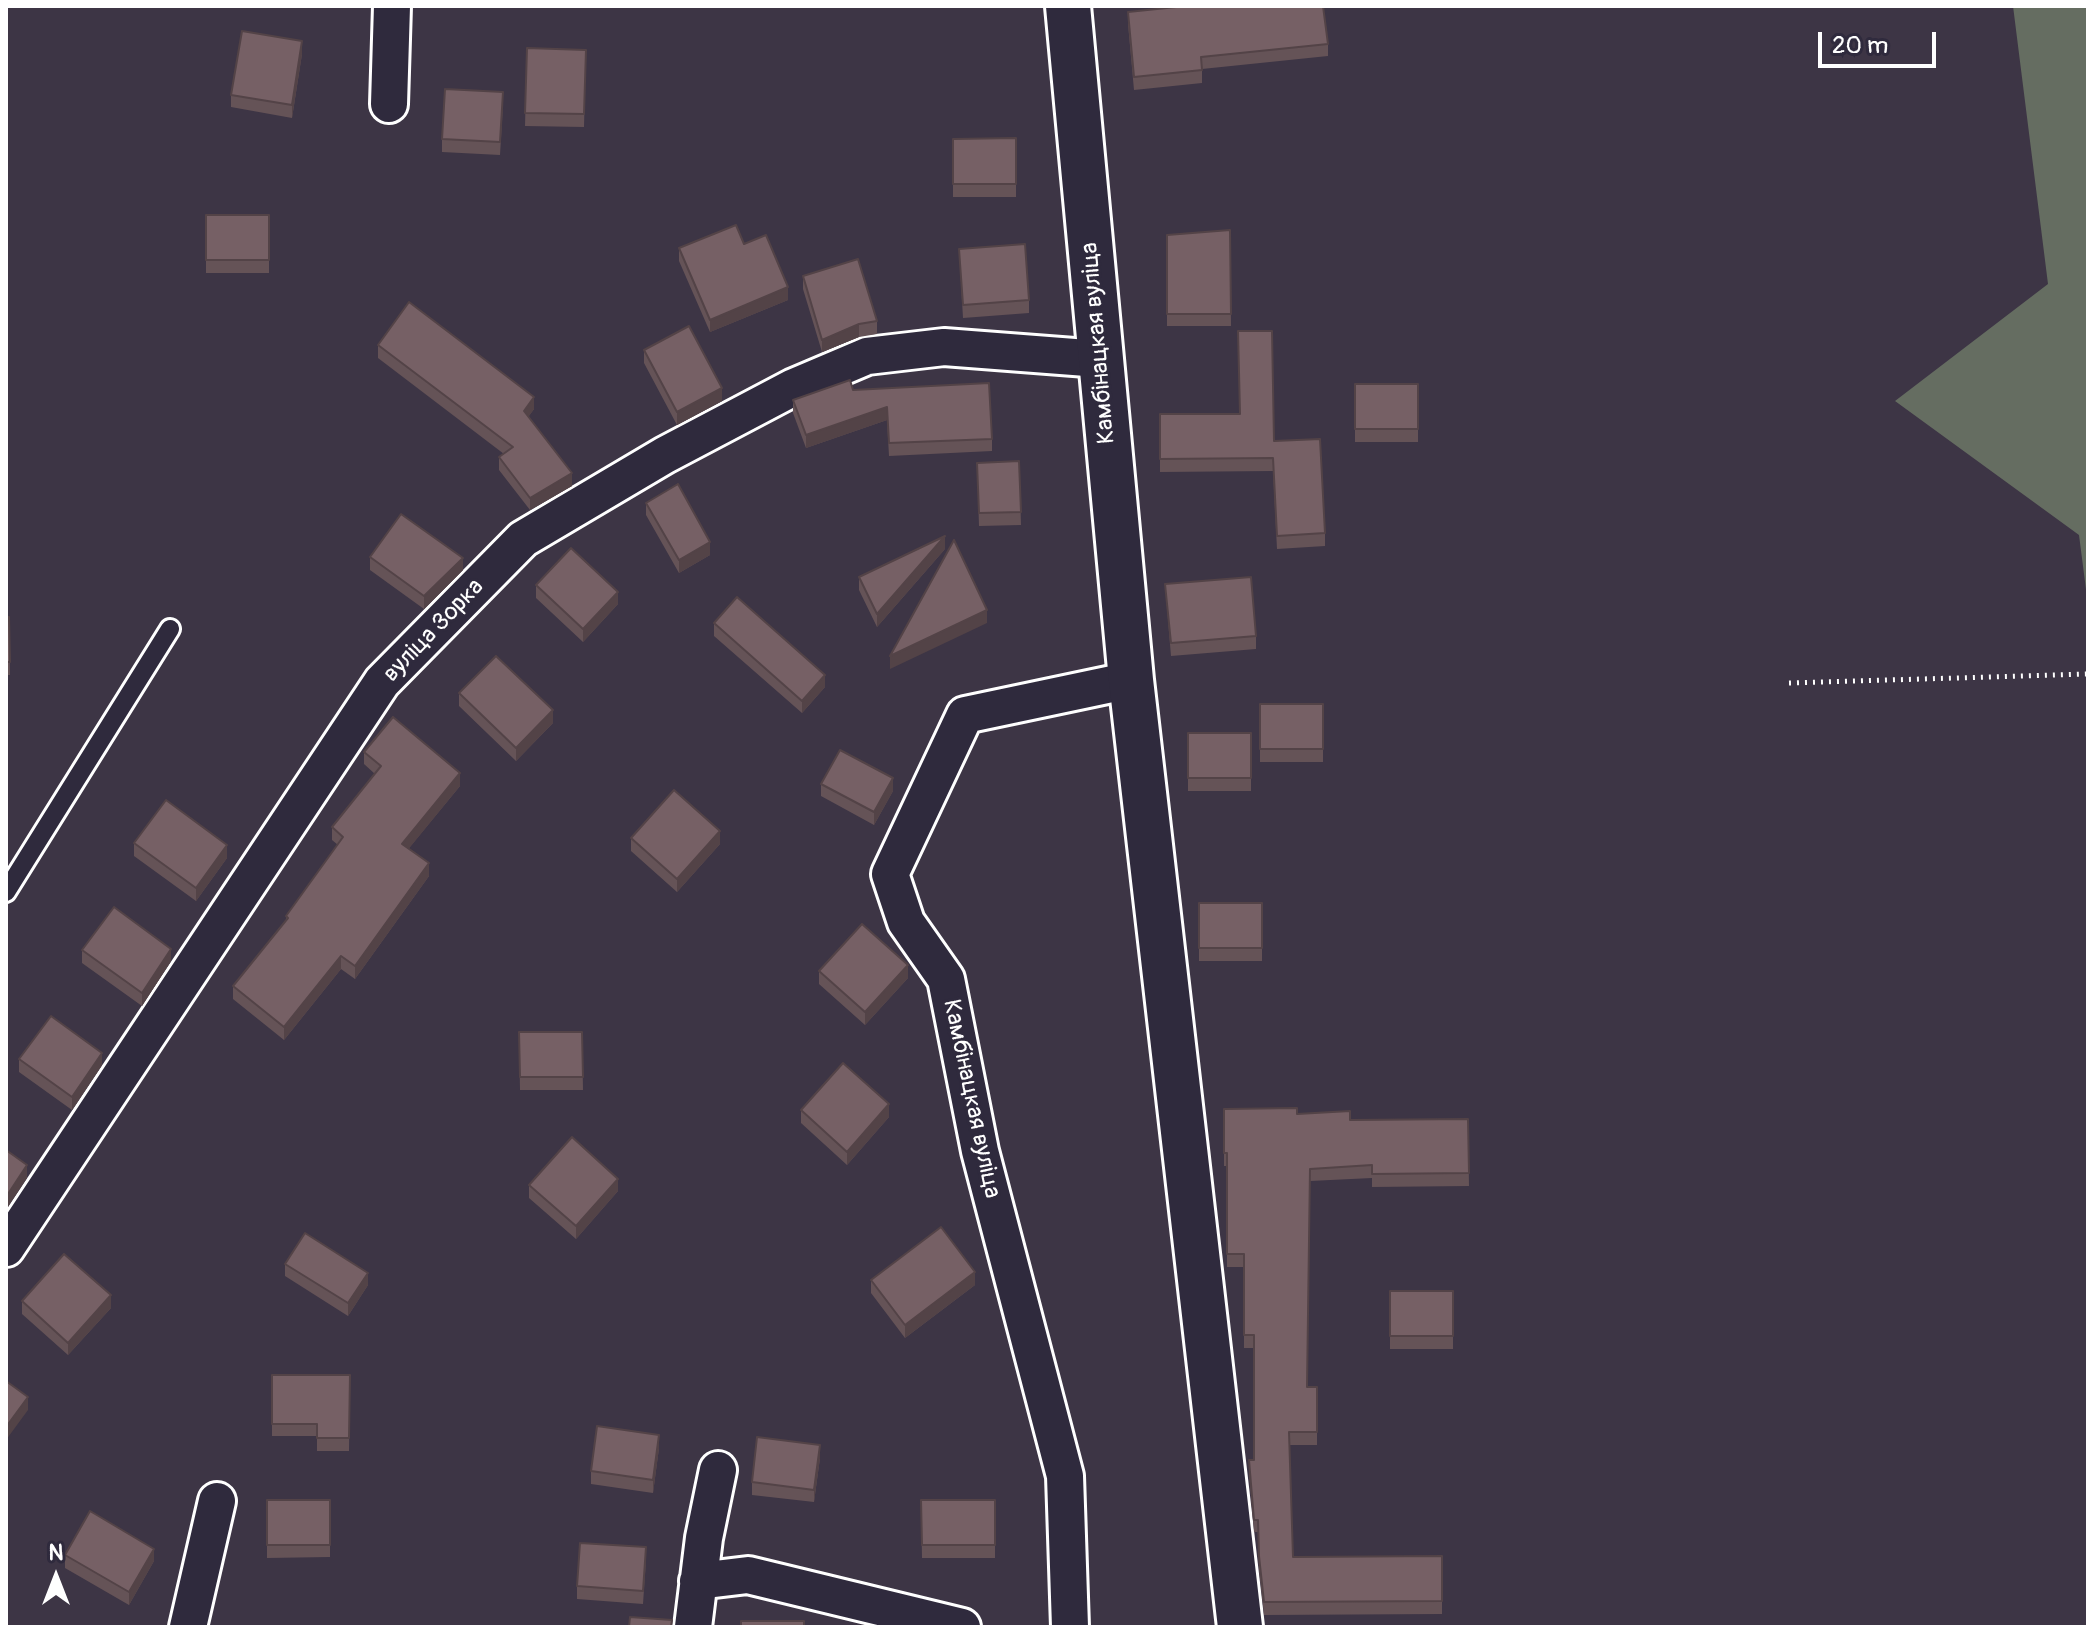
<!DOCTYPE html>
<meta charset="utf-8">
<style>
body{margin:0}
#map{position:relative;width:2094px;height:1633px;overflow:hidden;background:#3d3545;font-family:Pangolin,sans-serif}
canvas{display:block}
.frame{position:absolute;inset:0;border:8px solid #fff;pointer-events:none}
.north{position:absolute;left:16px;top:1537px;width:80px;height:80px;-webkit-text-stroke:6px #2f2a3d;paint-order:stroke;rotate:0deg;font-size:22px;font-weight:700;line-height:32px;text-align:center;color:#fff}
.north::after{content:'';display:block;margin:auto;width:28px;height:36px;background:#fff;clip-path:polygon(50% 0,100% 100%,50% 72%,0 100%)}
.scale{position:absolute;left:1818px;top:32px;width:118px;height:36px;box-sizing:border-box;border:4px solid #fff;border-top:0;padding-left:10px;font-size:24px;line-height:28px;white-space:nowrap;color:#fff;-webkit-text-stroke:6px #2f2a3d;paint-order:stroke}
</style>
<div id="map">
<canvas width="2094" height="1633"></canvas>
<div class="frame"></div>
<div class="north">N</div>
<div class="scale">20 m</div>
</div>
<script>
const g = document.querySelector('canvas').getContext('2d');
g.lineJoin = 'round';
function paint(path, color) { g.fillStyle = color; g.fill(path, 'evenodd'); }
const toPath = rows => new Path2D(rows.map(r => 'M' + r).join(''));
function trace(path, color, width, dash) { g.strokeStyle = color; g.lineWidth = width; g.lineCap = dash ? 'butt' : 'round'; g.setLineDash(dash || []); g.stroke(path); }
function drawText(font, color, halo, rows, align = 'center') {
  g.font = font + ' Pangolin,sans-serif'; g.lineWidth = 6; g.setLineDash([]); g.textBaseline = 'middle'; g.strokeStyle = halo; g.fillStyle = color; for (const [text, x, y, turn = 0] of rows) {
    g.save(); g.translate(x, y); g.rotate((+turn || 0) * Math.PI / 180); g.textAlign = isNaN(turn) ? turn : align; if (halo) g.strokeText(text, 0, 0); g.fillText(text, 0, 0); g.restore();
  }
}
const green = toPath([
 [2013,6,2088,6,2088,605,2079,535,1895,401,2048,284]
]);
const path = toPath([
 [1789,683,2088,674]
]);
const lane = toPath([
 [6,892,170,629]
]);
const street = toPath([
 [389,104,392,6],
 [6,1248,382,682,523,539,665,455,794,387,867,356,944,347,1100,359],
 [698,1581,748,1575,962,1627],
 [188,1627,217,1501],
 [693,1627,704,1538,718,1470],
 [1070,1627,1065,1476,980,1151,946,979,906,922,890,874,965,715,1131,680]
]);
const secondary = toPath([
 [1068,6,1131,680,1240,1627]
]);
const wall = toPath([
 [1128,12,1328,44,1328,56,1202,69,1202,83,1134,90,1128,24],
 [527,48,586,50,584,127,525,126],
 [302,54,292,118,231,107,231,95],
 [503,105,500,155,442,152,442,139],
 [1016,138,1016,197,953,197,953,139],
 [206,215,269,215,269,273,206,273],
 [1230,230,1231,326,1167,326,1167,235],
 [744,244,788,300,710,332,679,261,679,248],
 [959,249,1029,300,1029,313,963,318],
 [803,276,877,321,877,334,859,337,822,352,803,289],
 [378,345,534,409,528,417,572,486,530,510,499,470,499,457,504,454,378,358],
 [644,350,722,401,677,425,644,363],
 [1355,384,1418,384,1418,442,1355,442],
 [853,390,992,439,992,451,889,456,887,420,806,448,793,413,793,400],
 [1160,414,1274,441,1325,533,1325,546,1277,549,1273,471,1160,472],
 [1019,461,1021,525,979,526,977,463],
 [646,503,710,555,679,573,646,515],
 [945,549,877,627,859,590,859,577],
 [370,557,463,570,424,609,370,570],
 [1165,584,1256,636,1256,649,1171,656],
 [536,585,618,604,583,642,536,598],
 [6,617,9,617,10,675,6,675],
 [714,623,825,687,802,713,714,636],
 [459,693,553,723,516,761,459,706],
 [1260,704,1323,704,1323,762,1260,762],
 [1188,733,1251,733,1251,791,1188,791],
 [364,752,460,786,409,848,429,876,355,979,341,969,284,1040,233,999,233,986,286,920,286,916,338,845,332,840,332,827,375,774,364,764],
 [821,784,893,791,874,825,821,796],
 [631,838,720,844,677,892,631,851],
 [134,843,227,858,196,901,134,856],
 [1199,903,1262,903,1262,961,1199,961],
 [82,950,171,961,142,1006,82,963],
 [819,971,908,978,865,1025,819,984],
 [519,1032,582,1032,583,1090,520,1090],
 [19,1059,102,1065,72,1110,19,1072],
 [1224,1109,1350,1120,1468,1119,1469,1186,1372,1187,1372,1178,1310,1181,1307,1387,1317,1387,1317,1445,1289,1445,1293,1557,1442,1556,1442,1614,1264,1615,1259,1569,1258,1532,1254,1532,1249,1473,1249,1460,1254,1460,1254,1348,1244,1348,1244,1267,1227,1267,1227,1166,1224,1166],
 [801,1110,889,1117,847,1165,801,1123],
 [529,1185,618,1191,576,1239,529,1198],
 [285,1264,368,1285,348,1316,285,1276],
 [871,1280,975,1285,905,1338,871,1293],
 [1390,1291,1453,1291,1453,1349,1390,1349],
 [22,1301,111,1308,68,1355,22,1314],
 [272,1375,350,1375,349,1451,317,1451,317,1436,272,1436],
 [659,1448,653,1493,591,1484,591,1471],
 [820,1458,814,1502,752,1495,752,1482],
 [267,1500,330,1500,330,1557,267,1558],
 [921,1500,995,1500,995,1558,922,1558],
 [65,1555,154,1561,129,1605,65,1568],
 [646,1560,643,1604,577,1599,577,1586]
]);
const shadedWall = toPath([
 [302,41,302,54,292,118,292,105],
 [788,287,788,300,710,332,710,320],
 [859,324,859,337,822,352,822,340],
 [722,388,722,401,677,425,677,412],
 [534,397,534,409,524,423,524,411],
 [887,407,887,420,806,448,806,435],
 [572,473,572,486,530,510,530,498],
 [945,536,945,549,877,627,877,614],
 [710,542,710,555,679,573,679,560],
 [463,558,463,570,424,609,424,596],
 [618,592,618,604,583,642,583,629],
 [987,610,987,623,890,669,890,656],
 [825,675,825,687,802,713,802,701],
 [553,710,553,723,516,761,516,748],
 [460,773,460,786,402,857,402,844],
 [893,778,893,791,874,825,874,812],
 [720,831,720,844,677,892,677,879],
 [227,845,227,858,196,901,196,888],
 [429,863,429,876,355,979,355,966],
 [171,949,171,961,142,1006,142,993],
 [341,956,341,969,284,1040,284,1027],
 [908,965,908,978,865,1025,865,1012],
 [102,1053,102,1065,72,1110,72,1097],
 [889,1104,889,1117,847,1165,847,1152],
 [27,1165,27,1178,6,1210,6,1197],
 [618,1179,618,1191,576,1239,576,1226],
 [975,1272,975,1285,905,1338,905,1325],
 [368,1273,368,1285,348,1316,348,1303],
 [111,1295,111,1308,68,1355,68,1343],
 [28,1397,28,1410,6,1440,6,1427],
 [659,1435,659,1448,653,1493,653,1480],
 [820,1445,820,1458,814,1502,814,1490],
 [154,1549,154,1561,129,1605,129,1592]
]);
const building = toPath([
 [1186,6,1323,6,1328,44,1201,57,1202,70,1134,77,1128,12,1186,6],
 [242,31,302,41,292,105,231,95,242,31],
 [527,48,586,50,584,114,525,113,527,48],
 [445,89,503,92,500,142,442,139,445,89],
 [1016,138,1016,184,953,184,953,139,1016,138],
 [206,215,269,215,269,260,206,260,206,215],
 [736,225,744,244,766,235,788,287,710,320,679,248,736,225],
 [1230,230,1231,314,1167,314,1167,235,1230,230],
 [1025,244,1029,300,963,305,959,249,1025,244],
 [858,259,877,321,859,324,822,340,803,276,858,259],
 [409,302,534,397,524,411,572,473,530,498,499,457,513,447,378,345,409,302],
 [689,326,722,388,677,412,644,350,689,326],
 [1238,331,1272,331,1274,441,1320,439,1325,533,1277,536,1273,458,1160,459,1160,414,1240,414,1238,331],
 [850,380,853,390,989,383,992,439,889,443,887,407,806,435,793,400,850,380],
 [1355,384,1418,384,1418,429,1355,429,1355,384],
 [1019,461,1021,512,979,513,977,463,1019,461],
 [678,484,710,542,679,560,646,503,678,484],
 [401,514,463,558,424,596,370,557,401,514],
 [945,536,877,614,859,577,945,536],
 [954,540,987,610,890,656,954,540],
 [571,548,618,592,583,629,536,585,571,548],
 [1251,577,1256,636,1171,643,1165,584,1251,577],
 [737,597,825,675,802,701,714,623,737,597],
 [6,617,9,617,10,662,6,662,6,617],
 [496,656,553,710,516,748,459,693,496,656],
 [1260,704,1323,704,1323,749,1260,749,1260,704],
 [393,717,460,773,402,844,429,863,355,966,341,956,284,1027,233,986,288,918,286,916,343,837,332,827,381,766,364,752,393,717],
 [1188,733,1251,733,1251,778,1188,778,1188,733],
 [840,750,893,778,874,812,821,784,840,750],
 [674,790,720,831,677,879,631,838,674,790],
 [166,800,227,845,196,888,134,843,166,800],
 [1199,903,1262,903,1262,948,1199,948,1199,903],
 [114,907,171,949,142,993,82,950,114,907],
 [862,924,908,965,865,1012,819,971,862,924],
 [51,1016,102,1053,72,1097,19,1059,51,1016],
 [519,1032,582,1032,583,1077,520,1077,519,1032],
 [843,1063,889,1104,847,1152,801,1110,843,1063],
 [1297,1108,1297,1114,1350,1111,1350,1120,1468,1119,1469,1173,1372,1174,1372,1165,1310,1169,1307,1387,1317,1387,1317,1432,1289,1432,1293,1557,1442,1556,1442,1601,1264,1602,1259,1556,1258,1520,1254,1520,1249,1460,1254,1460,1254,1335,1244,1335,1244,1254,1227,1254,1227,1153,1224,1153,1224,1109,1297,1108],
 [572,1137,618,1179,576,1226,529,1185,572,1137],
 [6,1150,27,1165,6,1197,6,1150],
 [941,1227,975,1272,905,1325,871,1280,941,1227],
 [305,1233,368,1273,348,1303,285,1264,305,1233],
 [64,1254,111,1295,68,1343,22,1301,64,1254],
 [1390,1291,1453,1291,1453,1336,1390,1336,1390,1291],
 [272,1375,350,1375,349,1438,317,1438,317,1424,272,1424,272,1375],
 [6,1381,28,1397,6,1427,6,1381],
 [597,1426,659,1435,653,1480,591,1471,597,1426],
 [757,1437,820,1445,814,1490,752,1482,757,1437],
 [267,1500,330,1500,330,1545,267,1545,267,1500],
 [921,1500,995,1500,995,1545,922,1545,921,1500],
 [90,1511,154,1549,129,1592,65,1555,90,1511],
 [580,1543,646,1547,643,1591,577,1586,580,1543],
 [630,1617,672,1620,671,1627,629,1627,630,1617],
 [741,1621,804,1621,804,1627,741,1627,741,1621]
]);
const streetNames = [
 ["Камбінацкая вуліца",1099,343,-95],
 ["вуліца Зорка",434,631,-46],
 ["Камбінацкая вуліца",971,1099,78]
];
paint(green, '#656d61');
trace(lane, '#fff', 24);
trace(street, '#fff', 42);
trace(secondary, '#fff', 50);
trace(path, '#fff', 5, [2, 6]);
trace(lane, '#2f2a3d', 18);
trace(street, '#2f2a3d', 36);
trace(secondary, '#2f2a3d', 44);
paint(wall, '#655357');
paint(shadedWall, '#534347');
paint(building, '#766065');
trace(building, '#534347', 2);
drawText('24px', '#fff', '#2f2a3d', streetNames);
</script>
